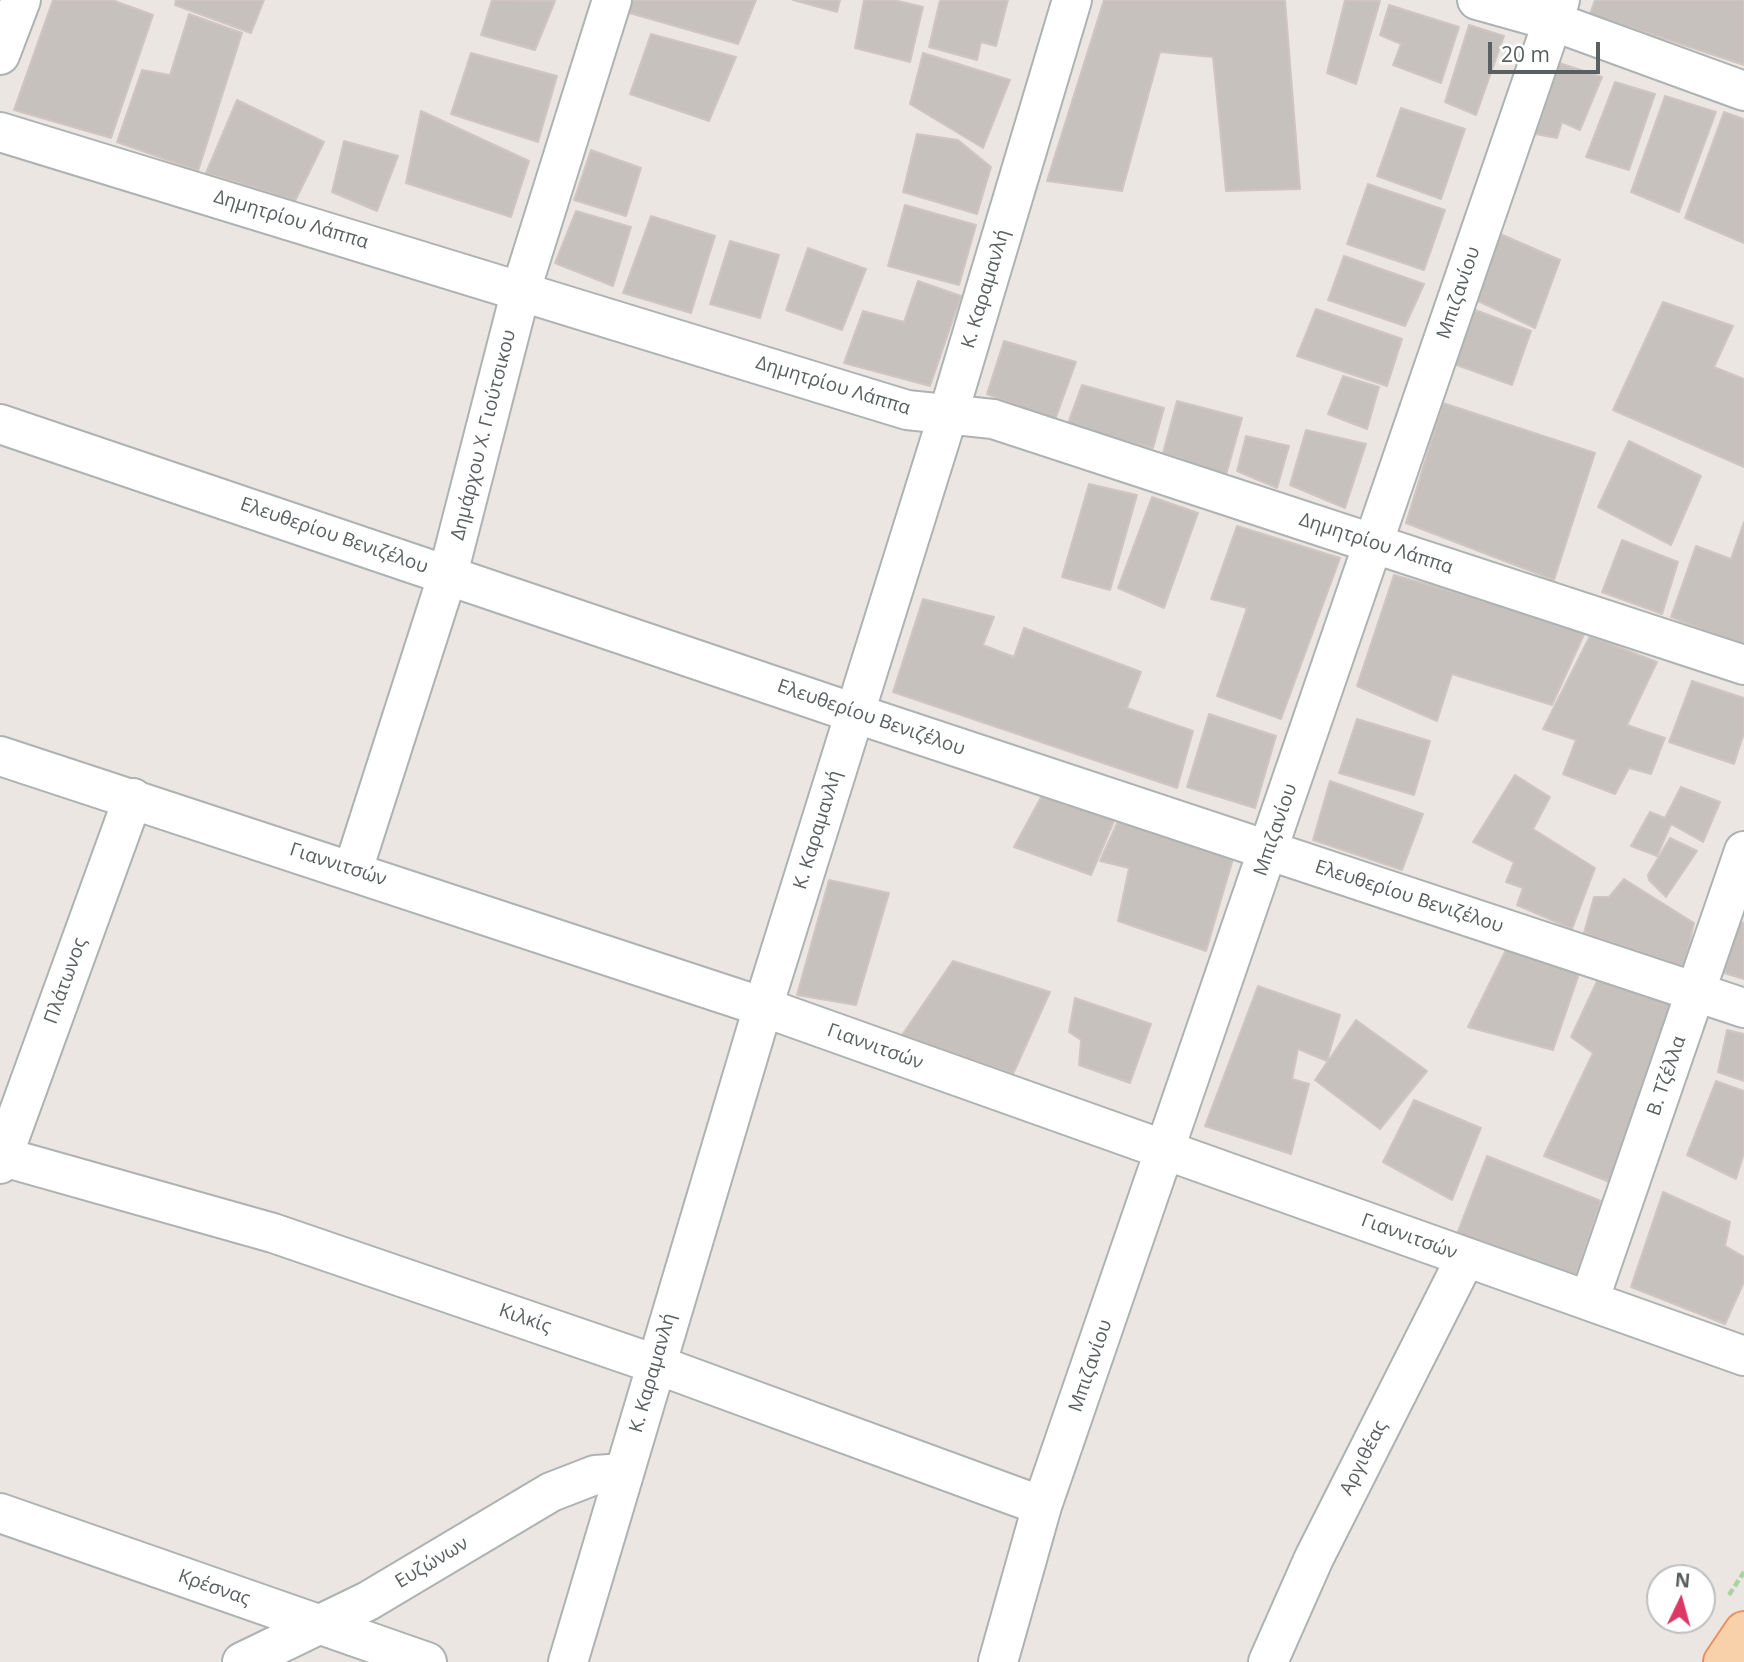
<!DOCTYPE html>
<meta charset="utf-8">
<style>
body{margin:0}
#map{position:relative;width:1744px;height:1662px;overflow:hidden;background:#ece6e2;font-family:"Open Sans",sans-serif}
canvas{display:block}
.north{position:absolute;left:1646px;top:1564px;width:70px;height:70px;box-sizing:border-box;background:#fff;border:2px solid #bdbfc0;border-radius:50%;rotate:5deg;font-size:19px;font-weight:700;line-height:28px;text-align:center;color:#5a6061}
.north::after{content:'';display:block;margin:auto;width:24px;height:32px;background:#db3866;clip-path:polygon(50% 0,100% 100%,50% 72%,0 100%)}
.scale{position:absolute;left:1488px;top:42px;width:112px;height:32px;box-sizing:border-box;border:4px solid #5a6061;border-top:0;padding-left:9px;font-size:21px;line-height:24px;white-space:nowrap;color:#5a6061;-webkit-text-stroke:5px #fff;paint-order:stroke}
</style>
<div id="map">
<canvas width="1744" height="1662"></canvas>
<div class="north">N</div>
<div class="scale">20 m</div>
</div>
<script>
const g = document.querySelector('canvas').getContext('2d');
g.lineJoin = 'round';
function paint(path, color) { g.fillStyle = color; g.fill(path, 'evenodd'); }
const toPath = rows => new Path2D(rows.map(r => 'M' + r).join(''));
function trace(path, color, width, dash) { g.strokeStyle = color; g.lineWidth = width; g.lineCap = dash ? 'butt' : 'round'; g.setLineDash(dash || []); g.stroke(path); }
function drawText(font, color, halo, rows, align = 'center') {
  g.font = font + ' "Open Sans",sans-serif'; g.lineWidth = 7; g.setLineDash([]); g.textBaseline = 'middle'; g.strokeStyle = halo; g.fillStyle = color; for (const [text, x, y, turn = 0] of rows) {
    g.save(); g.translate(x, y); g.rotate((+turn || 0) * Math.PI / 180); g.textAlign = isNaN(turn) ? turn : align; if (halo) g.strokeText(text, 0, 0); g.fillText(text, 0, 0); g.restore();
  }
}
const building = toPath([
 [53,0,112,0,153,15,111,138,14,110,53,0],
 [176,0,264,0,251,33,175,5,176,0],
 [492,0,555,1,535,50,481,35,492,0],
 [630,0,756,0,738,44,626,12,630,0],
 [793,0,840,0,837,12,793,0],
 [864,0,894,0,923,7,910,62,855,48,864,0],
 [940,0,1008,0,996,46,981,42,977,60,929,47,940,0],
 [1104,0,1285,0,1300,189,1226,191,1213,57,1160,52,1122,191,1047,181,1104,0],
 [1345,0,1380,1,1356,84,1327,73,1345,0],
 [1595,0,1744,0,1744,65,1590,14,1595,0],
 [1389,5,1459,27,1441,83,1393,65,1401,44,1380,35,1389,5],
 [189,14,242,33,198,171,117,142,142,70,170,75,189,14],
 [1469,25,1504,36,1476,115,1445,102,1469,25],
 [651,34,736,57,709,121,630,94,651,34],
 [471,53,557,76,538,142,451,114,471,53],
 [923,53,1010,80,983,148,910,104,923,53],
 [1553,61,1602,77,1580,130,1562,122,1557,138,1530,133,1553,61],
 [1615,82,1655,94,1629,170,1586,157,1615,82],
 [1665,96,1716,112,1679,212,1631,192,1665,96],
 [237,100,324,142,295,201,206,173,237,100],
 [1401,108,1465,129,1441,199,1377,176,1401,108],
 [421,111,529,161,511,217,406,183,421,111],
 [1724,112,1744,119,1744,243,1685,218,1724,112],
 [917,134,958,140,991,167,977,214,903,192,917,134],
 [344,141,398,156,377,211,332,192,344,141],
 [591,150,641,168,626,216,574,200,591,150],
 [1368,184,1445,210,1424,270,1347,244,1368,184],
 [905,205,976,225,959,285,888,266,905,205],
 [576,211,631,227,613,286,555,263,576,211],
 [651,216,715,236,691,313,623,293,651,216],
 [1498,233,1560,260,1535,328,1474,299,1498,233],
 [730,241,779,255,760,318,710,304,730,241],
 [808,248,866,269,842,330,786,310,808,248],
 [1344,256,1424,284,1405,326,1328,300,1344,256],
 [918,281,961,296,930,386,844,363,863,311,904,322,918,281],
 [1663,302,1733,326,1714,367,1744,379,1744,467,1613,410,1663,302],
 [1470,308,1531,331,1512,385,1454,364,1470,308],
 [1316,309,1402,339,1387,386,1297,356,1316,309],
 [1004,341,1076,362,1055,420,987,394,1004,341],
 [1343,376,1379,387,1367,429,1328,414,1343,376],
 [1082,385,1164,408,1153,448,1067,426,1082,385],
 [1177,401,1242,418,1226,475,1163,453,1177,401],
 [1443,403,1595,453,1554,580,1406,523,1443,403],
 [1306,430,1366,444,1345,508,1290,485,1306,430],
 [1246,436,1289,446,1277,488,1237,471,1246,436],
 [1629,441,1701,476,1671,545,1598,507,1629,441],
 [1089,484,1137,495,1110,590,1062,577,1089,484],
 [1152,497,1198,513,1164,608,1118,588,1152,497],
 [1744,522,1744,646,1671,617,1696,546,1731,559,1744,522],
 [1237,526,1340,558,1281,719,1217,696,1247,608,1211,599,1237,526],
 [1622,540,1678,562,1662,614,1602,592,1622,540],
 [1394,575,1586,630,1552,705,1452,674,1437,721,1357,686,1394,575],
 [923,599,994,617,983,645,1014,657,1024,628,1141,672,1127,708,1193,731,1177,788,893,692,923,599],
 [1590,636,1657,662,1627,725,1665,738,1651,774,1629,768,1615,794,1563,774,1576,740,1543,729,1590,636],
 [1692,681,1744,698,1744,733,1734,764,1669,742,1692,681],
 [1209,714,1276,736,1255,808,1187,787,1209,714],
 [1357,719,1430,741,1414,795,1339,773,1357,719],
 [1515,775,1550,797,1533,829,1595,868,1572,929,1517,905,1523,888,1506,882,1514,862,1473,842,1515,775],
 [1330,781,1423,814,1402,870,1313,840,1330,781],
 [1681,787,1720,802,1703,842,1671,824,1657,856,1631,846,1650,812,1665,818,1681,787],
 [1045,790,1117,814,1091,875,1014,847,1045,790],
 [1119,819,1235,852,1206,951,1118,921,1129,868,1100,861,1119,819],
 [1670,838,1697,851,1666,897,1649,880,1648,875,1670,838],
 [1624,879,1694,923,1684,967,1584,933,1594,897,1609,897,1624,879],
 [829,880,889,893,856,1005,797,995,829,880],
 [1740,922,1744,923,1744,979,1724,973,1740,922],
 [1509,944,1581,968,1553,1050,1468,1027,1509,944],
 [953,961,1050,992,1013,1074,902,1035,953,961],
 [1599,977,1672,1004,1612,1183,1544,1156,1593,1053,1571,1037,1599,977],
 [1258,986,1340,1015,1327,1061,1298,1049,1292,1079,1309,1084,1291,1154,1205,1126,1258,986],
 [1075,998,1151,1024,1130,1083,1079,1065,1081,1040,1069,1032,1075,998],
 [1356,1020,1427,1071,1380,1129,1315,1080,1356,1020],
 [1727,1030,1744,1034,1744,1081,1718,1072,1727,1030],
 [1716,1081,1744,1091,1744,1153,1736,1179,1687,1155,1716,1081],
 [1414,1100,1481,1128,1452,1200,1383,1162,1414,1100],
 [1487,1156,1601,1201,1576,1275,1457,1234,1487,1156],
 [1663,1192,1730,1222,1725,1246,1744,1257,1744,1282,1725,1324,1631,1287,1663,1192]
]);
const path = toPath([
 [1729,1595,1744,1572]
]);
const minor = toPath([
 [1477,0,1552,21,1744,91],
 [0,55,21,0],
 [0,132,907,410,993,419,1744,665],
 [0,424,854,713,1744,1008],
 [0,756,763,1007,1744,1356],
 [353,870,448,574,521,290,612,0],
 [0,1156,273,1233,655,1364,1042,1506],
 [0,1164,133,798],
 [1589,1301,1744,851],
 [0,1513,427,1662],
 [242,1662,368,1601,551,1492,595,1475,624,1473],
 [568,1662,763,1007,948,415,1072,0],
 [998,1662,1042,1506,1560,0],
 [1268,1662,1314,1558,1466,1257]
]);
const major = toPath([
 [1723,1662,1744,1631]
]);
const streetNames = [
 ["Δημητρίου Λάππα",291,220,17],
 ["Κ. Καραμανλή",986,289,-73],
 ["Μπιζανίου",1459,293,-71],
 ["Δημητρίου Λάππα",833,386,17],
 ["Δημάρχου Χ. Γιούτσικου",484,435,-76],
 ["Ελευθερίου Βενιζέλου",334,536,19],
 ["Δημητρίου Λάππα",1376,544,18],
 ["Ελευθερίου Βενιζέλου",871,718,19],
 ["Κ. Καραμανλή",818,830,-73],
 ["Μπιζανίου",1276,830,-71],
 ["Γιαννιτσών",338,865,18],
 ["Ελευθερίου Βενιζέλου",1409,897,18],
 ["Πλάτωνος",66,981,-70],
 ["Γιαννιτσών",875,1047,20],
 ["Β. Τζέλλα",1667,1076,-71],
 ["Γιαννιτσών",1409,1237,20],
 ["Κιλκίς",525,1319,19],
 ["Μπιζανίου",1091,1366,-71],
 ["Κ. Καραμανλή",653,1373,-74],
 ["Αργιθέας",1364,1458,-63],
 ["Ευζώνων",432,1563,-31],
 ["Κρέσνας",214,1588,19]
];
paint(building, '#c7c1be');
trace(building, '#d0c6c1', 2);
trace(minor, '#adb2b3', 42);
trace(major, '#e69161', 42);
trace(path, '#a8d3a4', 4.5, [7, 3.5]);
trace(minor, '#fff', 38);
trace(major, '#f8d0aa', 38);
drawText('19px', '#5a6061', '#fff', streetNames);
</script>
